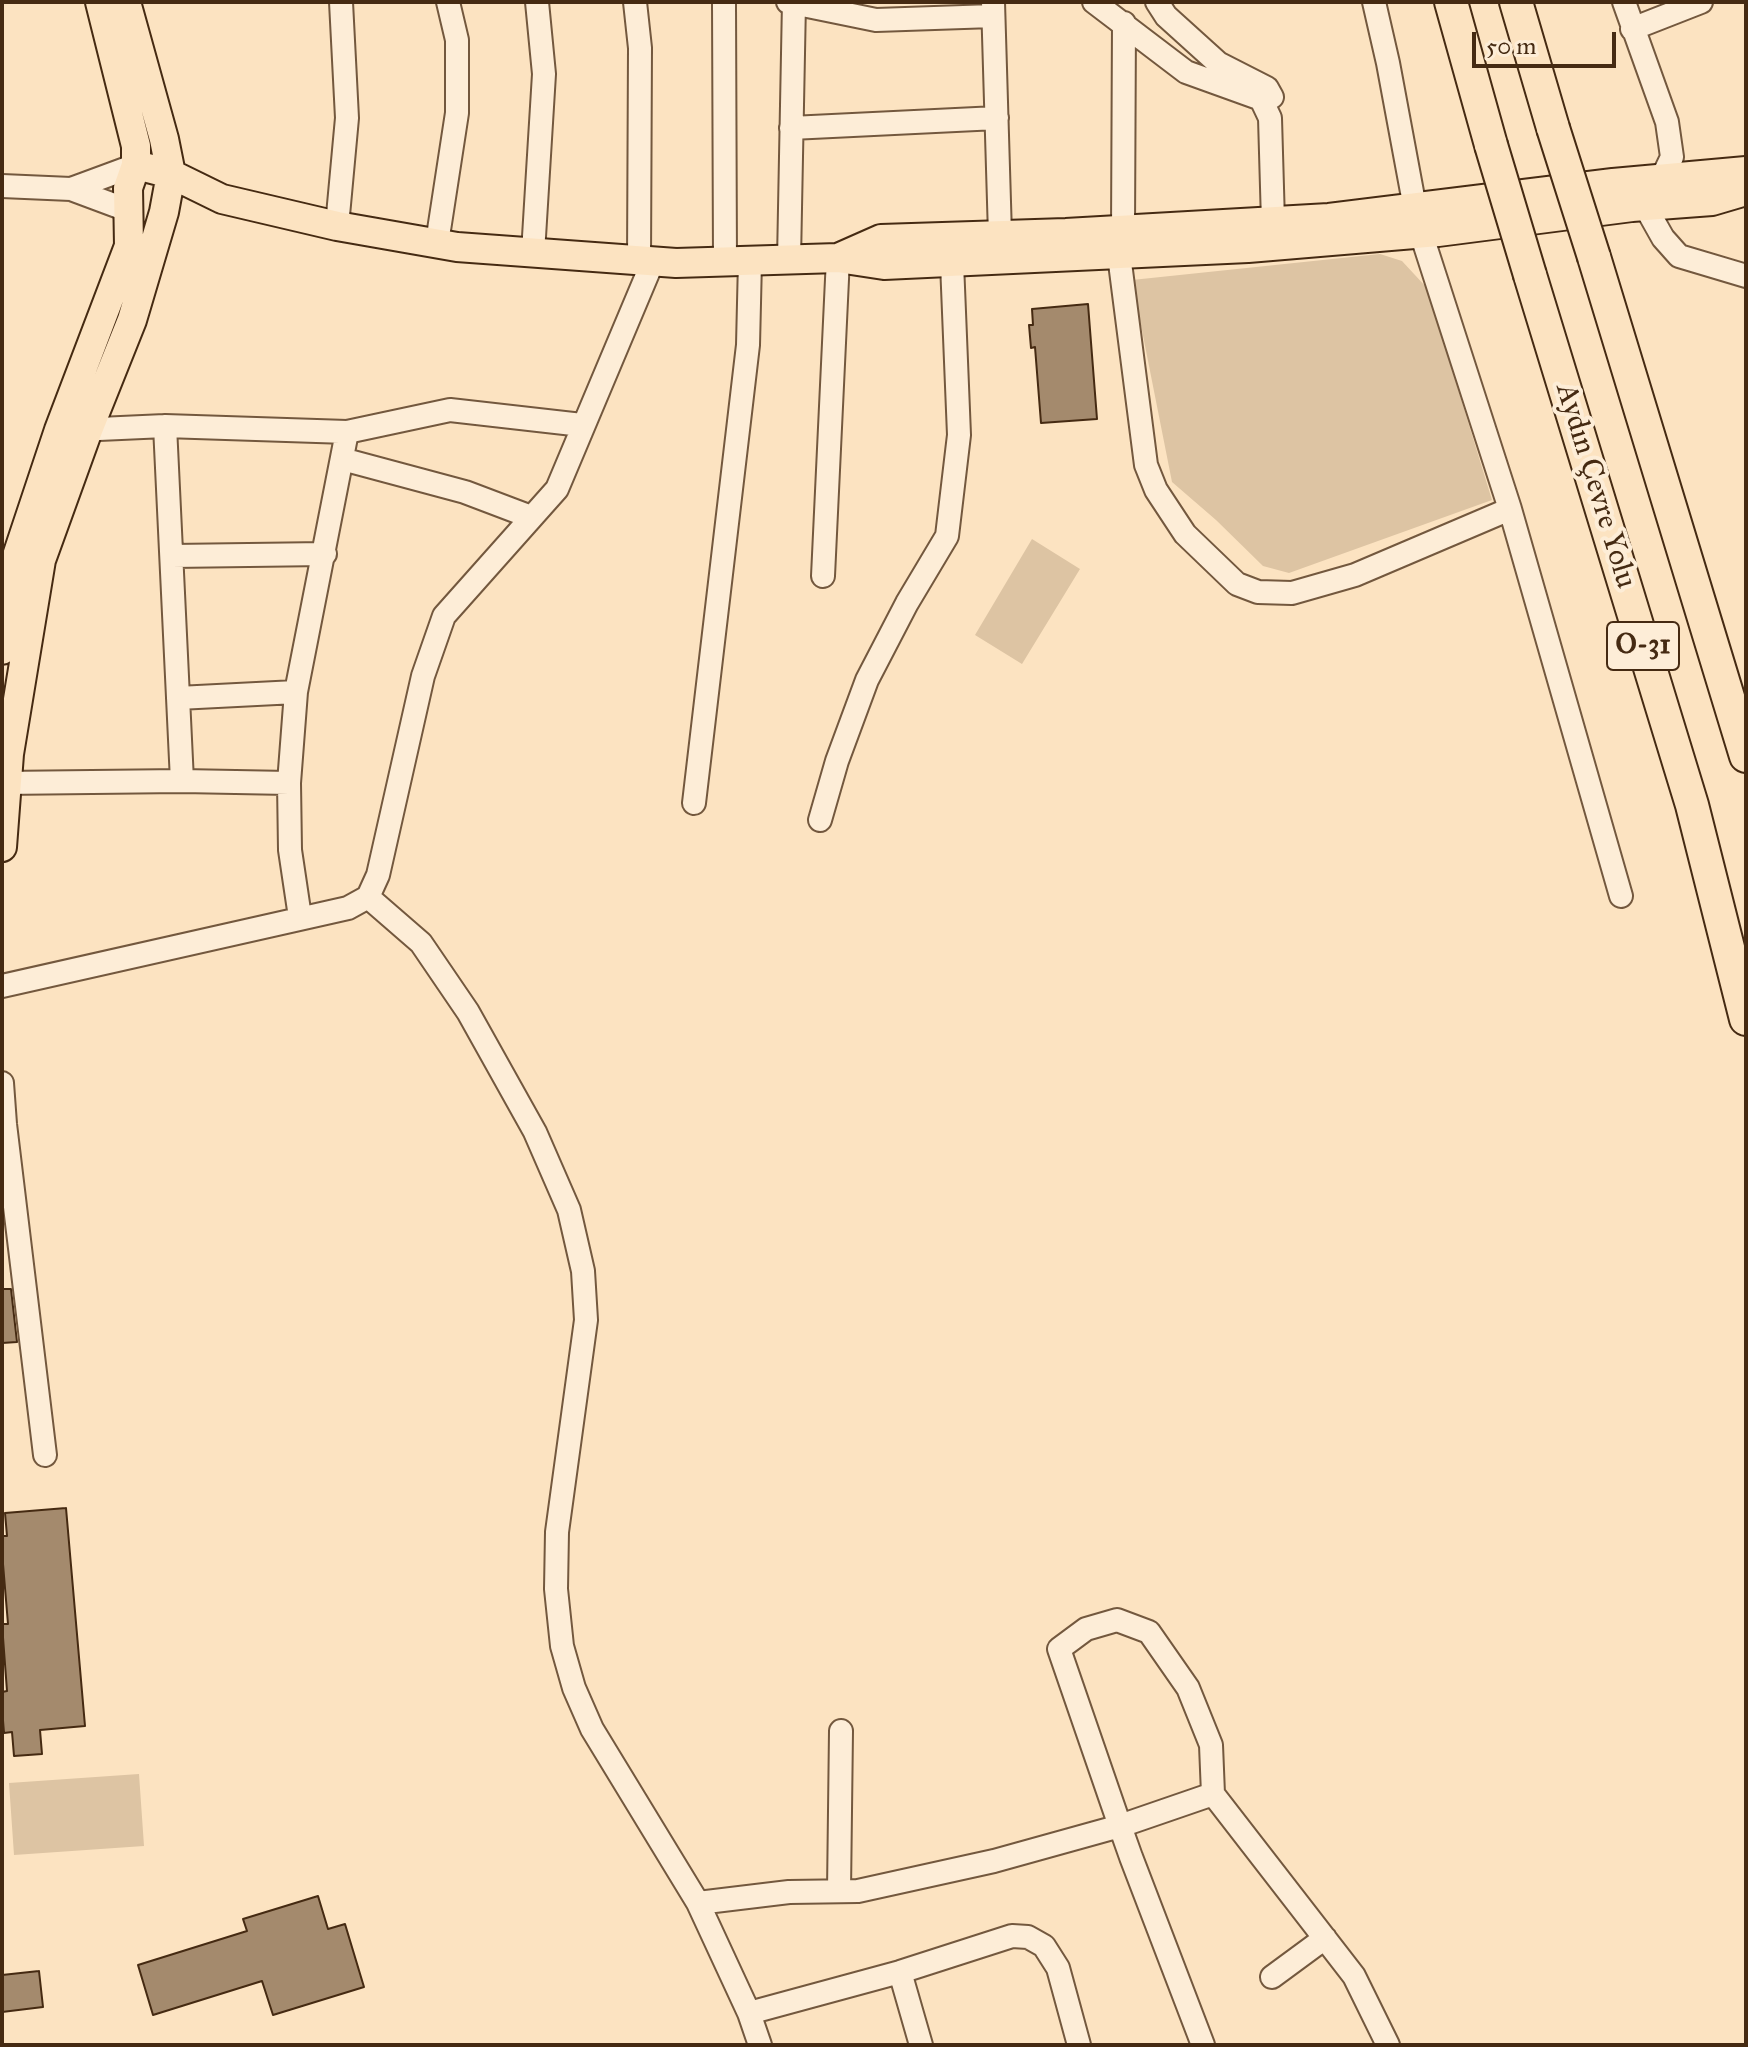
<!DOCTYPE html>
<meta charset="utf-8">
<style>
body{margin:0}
#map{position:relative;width:1748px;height:2047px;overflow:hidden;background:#fce3c1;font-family:"IM FELL Great Primer",serif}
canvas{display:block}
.frame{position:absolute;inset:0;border:4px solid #452a12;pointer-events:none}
.scale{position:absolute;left:1472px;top:32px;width:144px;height:36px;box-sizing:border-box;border:4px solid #452a12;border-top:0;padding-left:10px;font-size:24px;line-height:28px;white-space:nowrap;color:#452a12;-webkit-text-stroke:6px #fdedd7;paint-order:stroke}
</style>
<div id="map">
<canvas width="1748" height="2047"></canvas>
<div class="frame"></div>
<div class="scale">50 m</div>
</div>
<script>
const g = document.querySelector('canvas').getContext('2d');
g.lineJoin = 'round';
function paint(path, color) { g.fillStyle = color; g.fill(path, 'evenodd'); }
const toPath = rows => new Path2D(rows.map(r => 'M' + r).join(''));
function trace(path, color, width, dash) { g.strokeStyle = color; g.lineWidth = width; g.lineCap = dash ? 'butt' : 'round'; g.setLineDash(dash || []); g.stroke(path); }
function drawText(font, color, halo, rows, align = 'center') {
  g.font = font + ' "IM FELL Great Primer",serif'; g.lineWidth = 8; g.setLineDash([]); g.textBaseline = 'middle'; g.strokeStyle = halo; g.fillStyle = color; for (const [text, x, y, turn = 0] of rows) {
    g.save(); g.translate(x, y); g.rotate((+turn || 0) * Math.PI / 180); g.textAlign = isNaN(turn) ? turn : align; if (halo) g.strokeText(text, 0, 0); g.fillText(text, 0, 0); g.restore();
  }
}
const green = toPath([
 [1380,254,1402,261,1427,288,1492,500,1289,573,1263,566,1216,520,1172,482,1132,280],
 [1032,539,1080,569,1022,664,975,635],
 [139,1774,144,1846,14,1855,9,1783]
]);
const building = toPath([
 [1088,304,1097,419,1041,423,1035,347,1031,348,1029,325,1033,325,1032,309,1088,304],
 [2,1289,11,1289,17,1342,2,1343,2,1289],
 [66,1508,85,1726,40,1730,42,1754,14,1756,12,1732,4,1733,2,1708,2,1692,7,1691,2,1624,8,1624,2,1552,2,1536,7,1536,5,1513,66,1508],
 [318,1896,328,1929,345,1924,364,1987,273,2015,262,1981,153,2015,138,1965,247,1931,243,1919,318,1896],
 [39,1971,43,2007,2,2012,2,1975,39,1971]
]);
const minor = toPath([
 [635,2,640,48,639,261],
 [724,2,725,262],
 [788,2,876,20,993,16],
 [993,2,1000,235],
 [1094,2,1186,72,1261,99,1270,118,1273,222],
 [1157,2,1166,16,1218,63,1267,88,1272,97],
 [1374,2,1388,63,1415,208],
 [1624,2,1667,122,1672,157,1662,178],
 [1632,29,1701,2],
 [791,128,997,118],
 [2,186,71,189,130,211],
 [71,189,136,165],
 [1645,206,1663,238,1679,256,1746,276],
 [337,226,347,118,341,2],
 [1123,230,1124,23],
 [1421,233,1510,509,1621,896],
 [437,243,457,113,457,40,448,2],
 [533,253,544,74,537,2],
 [1119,255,1146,465,1156,490,1185,534,1237,584,1258,592,1292,593,1355,575,1510,509],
 [789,260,794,2],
 [165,426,182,781],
 [77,430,165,426,347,432,450,410,582,425],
 [342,459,465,492,531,517],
 [172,556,325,554],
 [823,576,838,258],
 [178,698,296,692],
 [2,783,182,781,289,783],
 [694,803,748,345,750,261],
 [820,820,837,761,867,680,907,603,947,536,959,435,952,263],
 [368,897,378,875,423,676,444,616,557,489,653,261],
 [300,917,290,850,289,783,296,692,347,432],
 [2,986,348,908,368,897,421,943,468,1012,535,1132,569,1210,583,1271,586,1320,557,1532,556,1589,562,1646,574,1688,592,1729,698,1903,749,2013,760,2045],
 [2,1083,5,1124,45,1455],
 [1213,1794,1354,1976,1388,2045],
 [839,1891,841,1731],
 [698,1903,789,1892,858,1891,994,1861,1120,1826,1213,1794,1211,1745,1188,1688,1149,1632,1117,1620,1086,1629,1059,1649,1120,1826,1131,1857,1203,2045],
 [900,1972,921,2045],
 [1272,1977,1325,1938],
 [749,2013,900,1972,1012,1936,1028,1937,1044,1946,1058,1968,1079,2045]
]);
const major = toPath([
 [136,165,171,174,222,199,337,226,457,247,676,263,838,258,884,265,1248,248,1438,232,1632,207,1712,201,1746,191],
 [838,258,881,239,1066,233,1329,218,1613,183,1746,171],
 [2,650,16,559,59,430,129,246,128,188,136,165,136,146,100,2],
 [2,847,9,754,41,560,88,430,132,320,164,212,171,174,164,139,126,2]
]);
const highway = toPath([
 [1451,2,1491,145],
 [1516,2,1553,128],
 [1594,257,1746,756],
 [1530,275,1692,805,1746,1019]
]);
const highwayBridge = toPath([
 [1553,128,1594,257],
 [1491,145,1530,275]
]);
const shields = [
 [1643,646,72]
];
const shieldNames = [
 ["O-31",1643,646]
];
const streetNames = [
 ["Aydın Çevre Yolu",1595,486,73]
];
paint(green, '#ddc4a3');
paint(building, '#a48a6d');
trace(building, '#452a12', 2);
trace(minor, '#73583e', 26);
trace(major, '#452a12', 32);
trace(highway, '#452a12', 36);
trace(minor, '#fdedd7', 22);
trace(major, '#fce3c1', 28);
trace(highway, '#fce3c1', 32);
trace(highwayBridge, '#452a12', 36, []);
trace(highwayBridge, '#fce3c1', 32);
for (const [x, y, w] of shields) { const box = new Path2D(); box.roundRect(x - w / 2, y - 24, w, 48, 6); g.fillStyle = '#fdedd7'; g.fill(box); trace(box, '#452a12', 2); }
drawText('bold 28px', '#452a12', null, shieldNames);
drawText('30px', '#452a12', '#fdedd7', streetNames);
</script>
